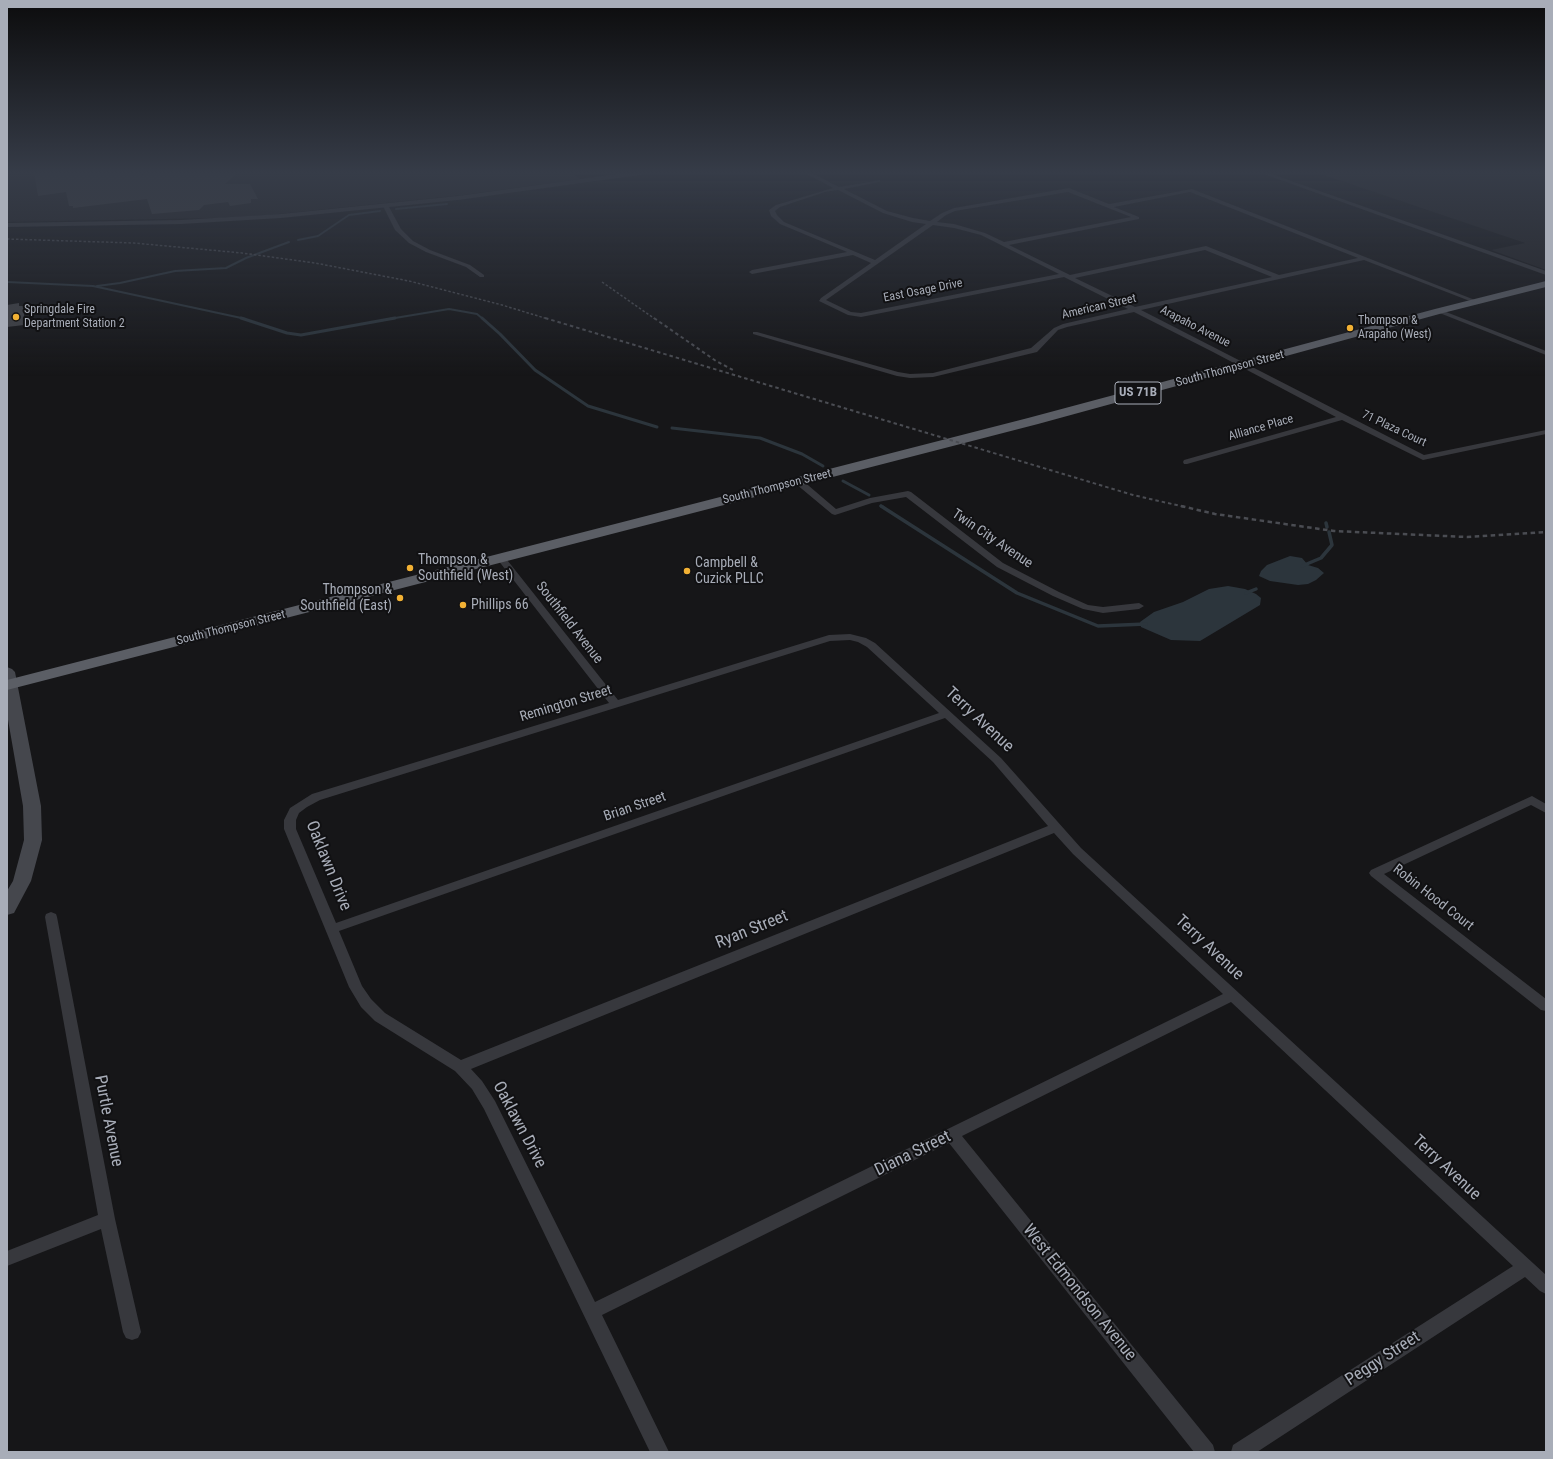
<!DOCTYPE html>
<style>
body{margin:0}
#map{position:relative;width:1553px;height:1459px;overflow:hidden;background:#161618;font-family:"Roboto Condensed",sans-serif}
canvas{display:block}
.frame{position:absolute;inset:0;border:8px solid #a8adb8;pointer-events:none}
</style>
<div id="map">
<canvas width="1553" height="1459"></canvas>
<div class="frame"></div>
</div>
<script>
const g = document.querySelector('canvas').getContext('2d');
g.lineJoin = 'round';
function paint(path, color) { g.fillStyle = color; g.fill(path, 'evenodd'); }
const toPath = rows => new Path2D(rows.map(r => 'M' + r).join(''));
function trace(path, color, width, dash) { g.strokeStyle = color; g.lineWidth = width; g.lineCap = dash ? 'butt' : 'round'; g.setLineDash(dash || []); g.stroke(path); }
function drawText(font, color, halo, rows, align = 'center') {
  g.font = font + ' "Roboto Condensed",sans-serif'; g.lineWidth = 4; g.setLineDash([]); g.textBaseline = 'middle'; g.strokeStyle = halo; g.fillStyle = color; for (const [text, x, y, turn = 0] of rows) {
    g.save(); g.translate(x, y); g.rotate((+turn || 0) * Math.PI / 180); g.textAlign = isNaN(turn) ? turn : align; if (halo) g.strokeText(text, 0, 0); g.fillText(text, 0, 0); g.restore();
  }
}
const built = toPath([
 [7,172,571,172,580,179,464,195,269,215,220,218,7,222],
 [1315,172,1546,172,1546,270,1491,250,1525,243]
]);
const water = toPath([
 [1290,556,1302,558,1308,565,1318,568,1324,573,1316,580,1308,584,1298,585,1270,581,1259,576,1261,571,1267,565],
 [1228,586,1245,589,1256,594,1261,598,1260,605,1200,641,1171,640,1141,627,1140,622,1154,612,1183,602,1209,589]
]);
const streamFar2 = toPath([
 [396,209,447,204],
 [298,240,318,236,349,215,380,211],
 [7,282,93,286,246,319],
 [97,286,120,283,175,271,226,268,246,258,289,242],
 [389,319,449,309,477,314,483,319]
]);
const streamFar1 = toPath([
 [241,318,287,333,301,335,395,318],
 [482,318,500,334,535,370,588,406,657,427],
 [672,428,760,438,802,454,823,466],
 [843,481,869,495],
 [881,506,883,507]
]);
const stream = toPath([
 [881,506,1017,593,1098,626,1146,624],
 [1326,523,1327,527],
 [1302,566,1321,558,1332,545,1329,532],
 [1246,593,1256,589]
]);
const building = toPath([
 [34,172,137,172,138,174,142,175,163,172,238,172,225,184,250,184,258,199,251,199,251,203,230,206,228,202,204,205,199,210,152,214,147,199,73,208,73,206,69,206,66,192,38,196],
 [19,303,19,306,24,306,24,325,7,327,7,305]
]);
const minor = toPath([
 [803,172,810,172,839,187,880,180,880,182,844,189,887,211,913,218,930,221,942,213,954,208,1069,188,1109,204,1192,189,1480,302,1475,303,1364,260,1141,310,1424,455,1546,430,1546,434,1423,460,1342,420,1187,464,1184,464,1183,462,1184,460,1336,417,1213,352,1134,312,1067,327,1058,330,1037,352,933,377,910,378,897,376,753,334,753,332,757,332,898,372,910,374,933,373,1031,348,1054,328,1063,324,1128,309,1064,277,861,317,848,315,819,301,821,298,871,263,853,255,752,274,749,272,752,270,847,252,780,224,771,216,769,210,776,205,833,188,803,172],
 [838,190,883,213,912,222,926,224,875,260,784,222,777,215,775,211,780,207,825,192,838,190],
 [1068,192,1131,217,1004,242,985,233,954,224,937,222,946,215,955,211,1068,192],
 [1190,192,1358,258,1279,275,1206,246,1070,275,1009,245,1139,219,1139,217,1114,207,1190,192],
 [933,225,954,228,981,235,1059,274,861,313,851,312,826,300,933,225],
 [1205,250,1272,277,1135,307,1075,278,1205,250],
 [1258,172,1266,172,1546,271,1546,275,1258,172],
 [384,205,388,205,401,229,413,241,430,250,470,265,484,275,484,277,480,277,466,267,426,252,409,243,395,230,383,206,384,205],
 [1437,310,1441,310,1546,351,1546,355,1437,312,1437,310],
 [799,479,802,480,836,509,870,498,908,491,911,492,1003,563,1059,592,1088,605,1103,607,1139,603,1144,606,1139,609,1103,613,1083,609,1053,596,997,567,906,497,872,503,835,515,832,514,796,484,795,482,796,480,799,479],
 [501,555,504,556,618,700,829,635,850,634,866,638,875,643,1001,758,1081,848,1546,1275,1546,1294,1540,1291,1525,1277,1257,1452,1231,1452,1233,1445,1513,1266,1231,1002,962,1136,1213,1445,1215,1452,1194,1452,949,1143,602,1315,669,1452,650,1452,484,1109,472,1089,455,1071,375,1021,361,1007,349,987,284,829,284,820,290,808,312,794,609,703,498,560,496,558,501,555],
 [850,640,858,642,867,647,939,713,336,923,296,829,296,820,299,813,307,807,320,800,830,641,850,640],
 [945,718,993,762,1048,826,461,1060,385,1013,371,999,362,986,339,931,945,718],
 [1054,833,1073,854,1223,994,595,1302,495,1101,482,1081,471,1069,1054,833],
 [1532,796,1546,804,1546,813,1531,805,1384,874,1546,999,1546,1011,1541,1010,1371,876,1369,873,1371,870,1532,796],
 [51,912,56,914,57,917,115,1219,141,1332,138,1338,132,1340,126,1338,123,1332,101,1229,7,1266,7,1251,98,1215,45,917,46,914,51,912]
]);
const tertiary = toPath([
 [631,172,650,172,647,174,458,200,281,218,181,224,7,227,7,223,181,220,281,214,458,196,631,172]
]);
const secondary = toPath([
 [7,667,12,669,15,672,41,806,42,840,31,881,14,913,7,915,7,891,13,881,24,840,23,806,7,714,7,667]
]);
const trunk = toPath([
 [1546,281,1546,287,1443,313,1038,424,7,690,7,680,1028,418,1435,309,1546,281]
]);
const railFar2 = toPath([
 [7,239,134,243,242,253,315,263,409,281,502,305,548,319],
 [602,282,655,319]
]);
const railFar1 = toPath([
 [545,318,1133,495,1185,507],
 [654,318,716,361,733,370]
]);
const rail = toPath([
 [1181,506,1215,514,1334,531,1467,537,1546,532]
]);
const markers = [
 [16,317,4,"#f2b134"],
 [1350,328,4,"#f2b134"],
 [410,568,4,"#f2b134"],
 [687,571,4,"#f2b134"],
 [400,598,4,"#f2b134"],
 [463,605,4,"#f2b134"]
];
const farStreetnames = [
 ["East Osage Drive",923,291,-11],
 ["American Street",1099,307,-13],
 ["Arapaho Avenue",1195,327,27],
 ["South Thompson Street",1230,369,-15],
 ["Alliance Place",1261,428,-16],
 ["71 Plaza Court",1394,429,25],
 ["South Thompson Street",777,487,-14],
 ["South Thompson Street",231,628,-14]
];
const farPoinames = [
 ["Springdale Fire",24,310],
 ["Department Station 2",24,324],
 ["Thompson &",1358,321],
 ["Arapaho (West)",1358,335]
];
const shields = [
 [1138,393,46]
];
const shieldNames = [
 ["US 71B",1138,393]
];
const streetNames = [
 ["Twin City Avenue",992,539,34],
 ["Southfield Avenue",569,623,52],
 ["Remington Street",566,704,-17],
 ["Brian Street",635,807,-19],
 ["Robin Hood Court",1433,898,38]
];
const poiNames = [
 ["Thompson &",418,560],
 ["Southfield (West)",418,576],
 ["Campbell &",695,563],
 ["Cuzick PLLC",695,579],
 ["Thompson &",392,590,"right"],
 ["Southfield (East)",392,606,"right"],
 ["Phillips 66",471,605]
];
const nearStreetnames = [
 ["Terry Avenue",979,720,43],
 ["Oaklawn Drive",328,866,68],
 ["Ryan Street",752,930,-22],
 ["Terry Avenue",1209,948,43],
 ["Purtle Avenue",108,1121,79],
 ["Oaklawn Drive",519,1125,62],
 ["Diana Street",913,1154,-26],
 ["Terry Avenue",1446,1168,43],
 ["West Edmondson Avenue",1079,1293,51],
 ["Peggy Street",1383,1359,-33]
];
paint(built, '#222225');
paint(water, '#2c353c');
trace(streamFar2, '#2c353c', 2);
trace(streamFar1, '#2c353c', 3);
trace(stream, '#2c353c', 3.5);
paint(building, '#404145');
paint(minor, '#37383d');
paint(tertiary, '#37383d');
paint(secondary, '#45474d');
paint(trunk, '#5b5e65');
trace(railFar2, '#4a4c52', 1.5, [2.5, 2]);
trace(railFar1, '#4a4c52', 2, [3.5, 3]);
trace(rail, '#4a4c52', 2.5, [4.5, 3.5]);
const sky = g.createLinearGradient(0, 0, 0, 376);
sky.addColorStop(0, '#0c0c0d');
sky.addColorStop(0.46, '#363c48');
sky.addColorStop(1, '#363c4800');
g.fillStyle = sky;
g.fillRect(0, 0, 1553, 376);
for (const [x, y, r, color] of markers) { const dot = new Path2D(); dot.arc(x, y, r, 0, 2 * Math.PI); g.fillStyle = color; g.fill(dot); trace(dot, '#111113', 1.5); }
drawText('12px', '#a8adb8', '#111113', farStreetnames);
drawText('12px', '#a8adb8', '#111113', farPoinames, 'left');
for (const [x, y, w] of shields) { const box = new Path2D(); box.roundRect(x - w / 2, y - 11, w, 22, 3); g.fillStyle = '#111113'; g.fill(box); trace(box, '#a8adb8', 1); }
drawText('bold 13px', '#a8adb8', null, shieldNames);
drawText('14px', '#a8adb8', '#111113', streetNames);
drawText('14px', '#a8adb8', '#111113', poiNames, 'left');
drawText('17px', '#a8adb8', '#111113', nearStreetnames);
</script>
